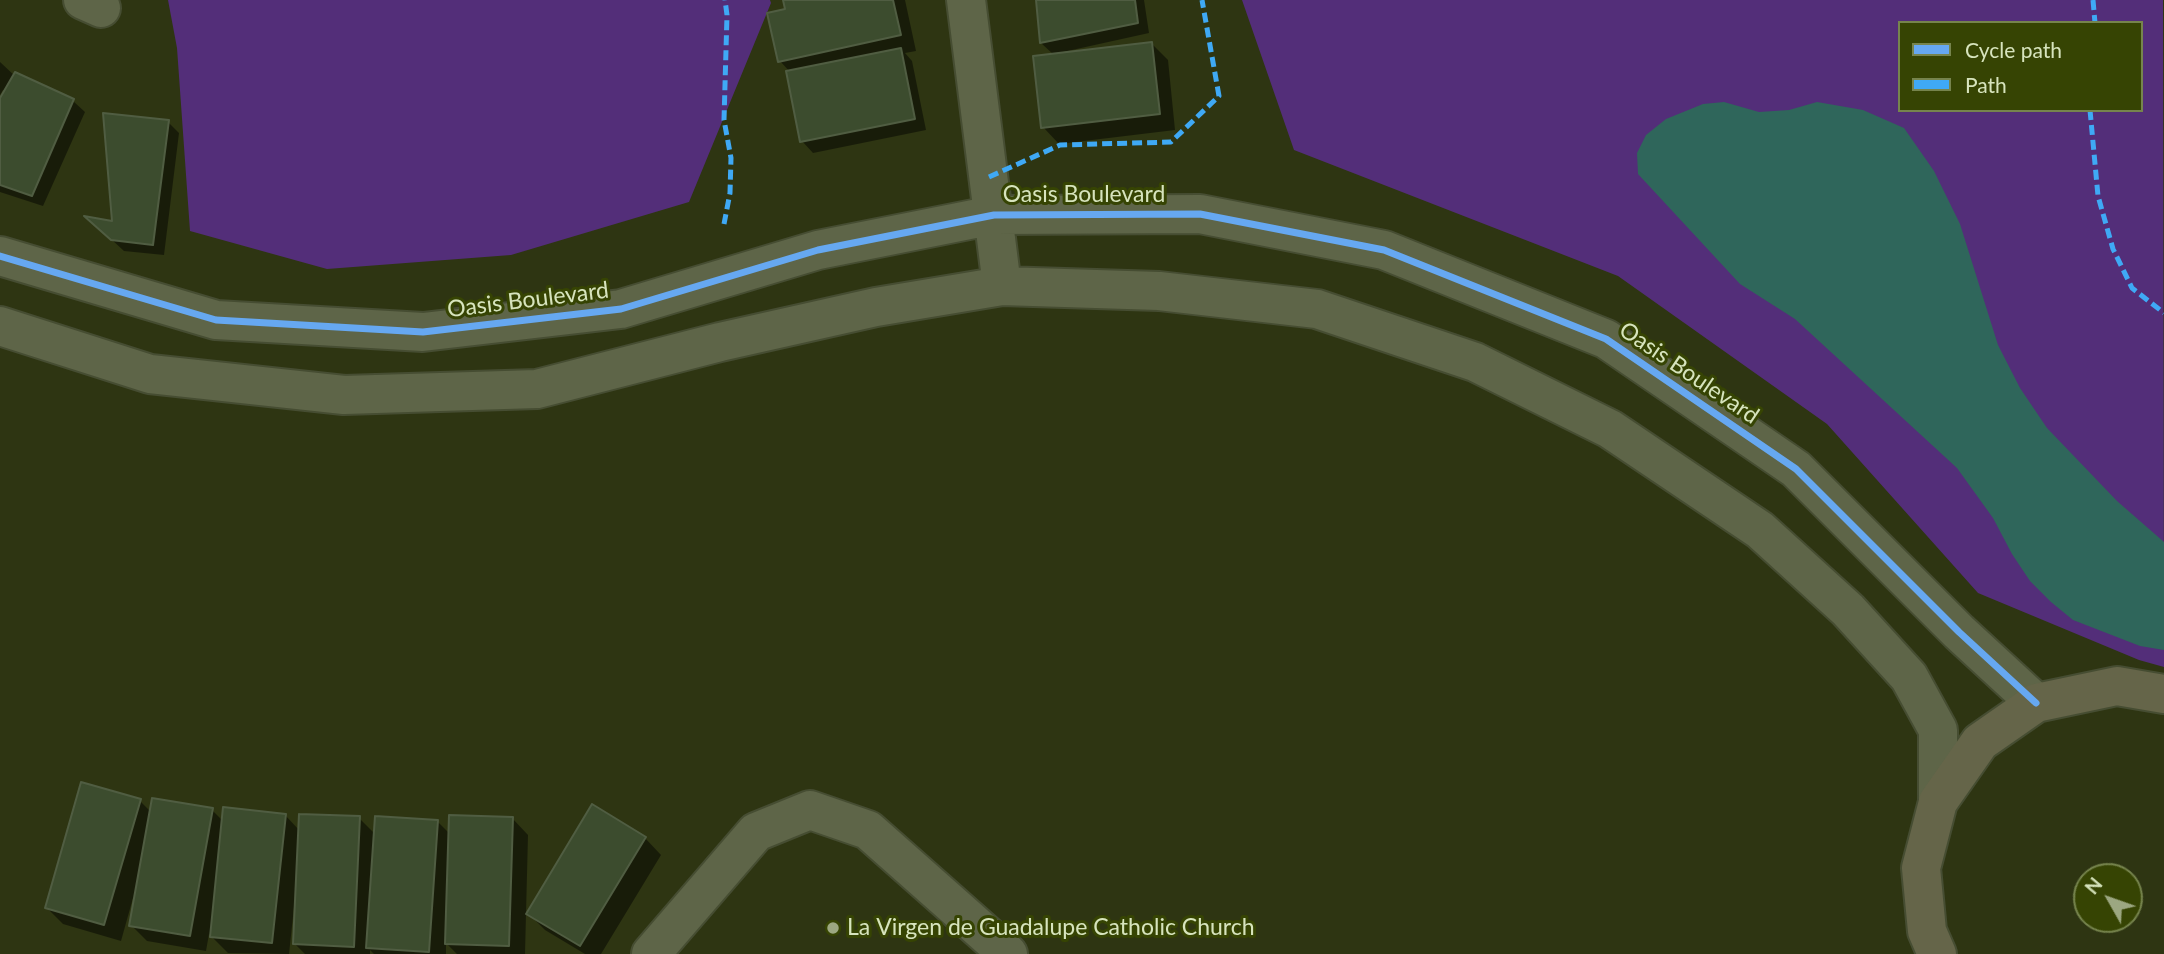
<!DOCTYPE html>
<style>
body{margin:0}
#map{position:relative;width:2164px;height:954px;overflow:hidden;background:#2e3512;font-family:Lato,sans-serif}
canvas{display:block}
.legend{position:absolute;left:1898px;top:21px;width:245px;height:91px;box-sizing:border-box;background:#364403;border:2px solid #76844d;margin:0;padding:9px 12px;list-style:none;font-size:21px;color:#d7e4bd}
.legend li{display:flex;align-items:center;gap:14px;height:35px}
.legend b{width:35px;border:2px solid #76844d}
.north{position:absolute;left:2073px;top:863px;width:70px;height:70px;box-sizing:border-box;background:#364403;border:2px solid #76844d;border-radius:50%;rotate:310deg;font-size:19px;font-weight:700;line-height:28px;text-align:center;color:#d7e4bd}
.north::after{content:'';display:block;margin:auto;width:24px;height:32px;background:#9ca781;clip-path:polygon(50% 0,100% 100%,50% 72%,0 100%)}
</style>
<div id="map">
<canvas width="2164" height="954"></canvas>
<ul class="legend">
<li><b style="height:9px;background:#66a8f1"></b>Cycle path</li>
<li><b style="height:9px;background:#3fa9f5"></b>Path</li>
</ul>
<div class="north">N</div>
</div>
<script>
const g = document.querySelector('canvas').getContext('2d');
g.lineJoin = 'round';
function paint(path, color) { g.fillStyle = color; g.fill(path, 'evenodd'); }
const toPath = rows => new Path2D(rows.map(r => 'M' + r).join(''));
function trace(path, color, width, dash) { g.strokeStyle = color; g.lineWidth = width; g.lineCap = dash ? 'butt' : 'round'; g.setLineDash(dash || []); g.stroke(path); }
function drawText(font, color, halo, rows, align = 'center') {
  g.font = font + ' Lato,sans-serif'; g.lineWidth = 6; g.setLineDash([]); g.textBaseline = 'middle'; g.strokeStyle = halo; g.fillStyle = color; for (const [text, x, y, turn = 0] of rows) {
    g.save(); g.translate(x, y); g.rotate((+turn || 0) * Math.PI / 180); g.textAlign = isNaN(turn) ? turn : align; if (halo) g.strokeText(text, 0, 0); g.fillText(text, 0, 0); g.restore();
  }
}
const green = toPath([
 [168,0,770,0,771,3,689,202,511,255,327,269,190,231,177,48],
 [1242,0,2163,0,2164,667,2139,660,1978,593,1827,424,1618,276,1294,150],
 [1900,23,2141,23,2141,110,1900,110]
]);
const water = toPath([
 [1724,102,1759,112,1789,110,1817,102,1863,110,1904,128,1934,171,1960,224,1998,345,2020,388,2047,428,2117,501,2164,542,2164,650,2140,646,2073,620,2051,602,2030,581,2012,554,1993,518,1957,468,1795,319,1740,284,1638,174,1637,153,1646,135,1666,119,1703,104]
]);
const shadow = toPath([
 [784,0,905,0,916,51,905,53,912,61,926,130,813,153,802,141,790,72,780,61,787,11],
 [1038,0,1144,0,1149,33,1063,52,1063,54,1151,43,1168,60,1175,130,1059,144,1043,127,1054,55,1041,43],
 [0,62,15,76,16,74,73,101,85,112,43,206,0,192,0,101,6,91,3,90,0,95],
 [168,122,179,133,164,255,124,251,98,227,114,223],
 [140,801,151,812,212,810,224,822,285,815,300,831,359,818,375,834,437,821,450,834,512,818,528,835,525,954,457,954,446,943,446,954,374,954,370,950,370,954,305,954,295,944,297,907,294,907,289,954,228,953,209,934,206,951,147,941,131,925,135,899,133,898,121,941,63,924,47,908],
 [645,838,661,855,601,954,585,954,545,930,528,913]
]);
const building = toPath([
 [783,0,893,0,901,35,778,62,767,13,785,9,783,0],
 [1036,0,1135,0,1138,23,1040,43,1036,0],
 [1152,42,1160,114,1041,128,1033,56,1152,42],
 [901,48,915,119,800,142,786,71,901,48],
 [15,72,74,99,32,196,0,185,0,98,15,72],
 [103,113,169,120,153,245,111,240,84,216,112,221,103,113],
 [81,782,141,799,104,925,45,908,81,782],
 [152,798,213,808,190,936,129,926,152,798],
 [592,804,646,837,580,946,526,914,592,804],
 [223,807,286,814,272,943,210,937,223,807],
 [299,814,360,816,354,947,293,944,299,814],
 [449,815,513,817,509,946,445,944,449,815],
 [375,816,438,820,429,952,366,948,375,816]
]);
const minor = toPath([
 [83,0,101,8],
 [966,0,1002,286],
 [0,256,216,320,423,332,621,309,818,250,994,215,1200,214,1384,250,1606,339,1796,469,1959,632,2036,703],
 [0,326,150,374,344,395,537,389,720,342,876,307,1002,286,1159,291,1317,309,1475,362,1610,429,1760,530,1848,610,1909,677,1938,730,1938,802],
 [651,954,756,832,810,810,868,830,1008,954]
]);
const major = toPath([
 [1937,954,1927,931,1921,868,1938,802,1980,742,2036,703,2117,686,2164,694]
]);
const quiet = toPath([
 [2093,0,2095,23],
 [2090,110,2098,196,2113,249,2132,288,2164,313],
 [989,177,1060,145,1171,142,1219,96,1202,0],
 [724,224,730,193,731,158,724,120,727,15,725,0]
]);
const cycleway = toPath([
 [0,256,216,320,423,332,621,309,818,250,994,215,1200,214,1384,250,1606,339,1796,469,1959,632,2036,703]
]);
const markers = [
 [833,928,7,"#9ca781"]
];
const streetNames = [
 ["Oasis Boulevard",1084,195],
 ["Oasis Boulevard",528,300,-7],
 ["Oasis Boulevard",1689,373,34]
];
const poiNames = [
 ["La Virgen de Guadalupe Catholic Church",847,928]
];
paint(green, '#532e79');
paint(water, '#2f665b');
paint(shadow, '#0007');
paint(building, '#3c4c2e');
trace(building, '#505d42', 2);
trace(minor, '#464d32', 42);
trace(major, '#464d32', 42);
trace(minor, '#5e6548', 38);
trace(major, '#656549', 38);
trace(quiet, '#3fa9f5', 5, [10, 5]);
trace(cycleway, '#66a8f1', 7);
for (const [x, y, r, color] of markers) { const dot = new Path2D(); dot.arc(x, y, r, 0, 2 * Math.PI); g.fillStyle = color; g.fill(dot); trace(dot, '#364403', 2.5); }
drawText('23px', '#d7e4bd', '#364403', streetNames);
drawText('23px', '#d7e4bd', '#364403', poiNames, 'left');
</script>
